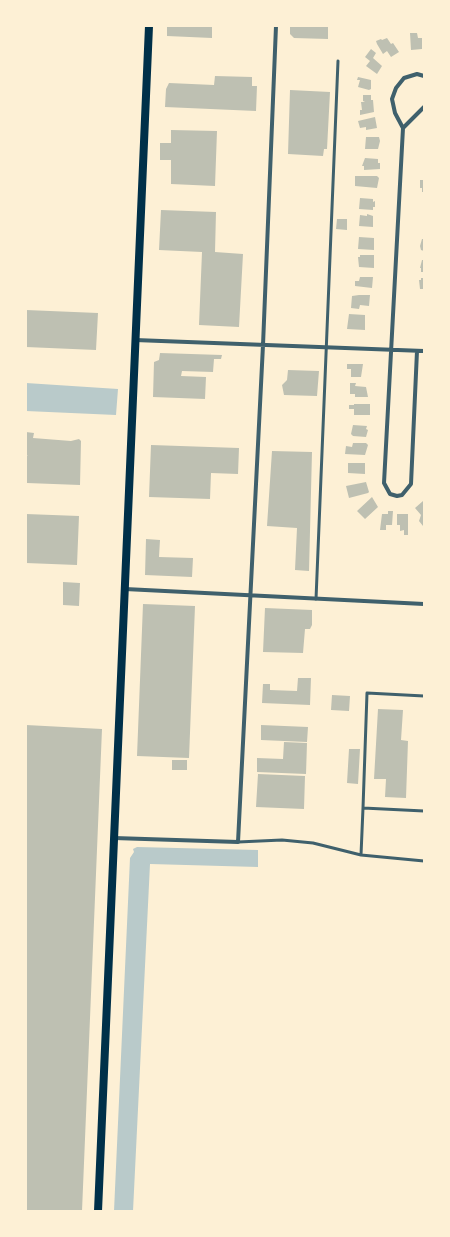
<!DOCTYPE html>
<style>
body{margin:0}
#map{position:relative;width:450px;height:1237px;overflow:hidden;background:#fdf0d5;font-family:Georgia,serif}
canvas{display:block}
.frame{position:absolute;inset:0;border:27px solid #fdf0d5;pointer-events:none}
</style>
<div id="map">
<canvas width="450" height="1237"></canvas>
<div class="frame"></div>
</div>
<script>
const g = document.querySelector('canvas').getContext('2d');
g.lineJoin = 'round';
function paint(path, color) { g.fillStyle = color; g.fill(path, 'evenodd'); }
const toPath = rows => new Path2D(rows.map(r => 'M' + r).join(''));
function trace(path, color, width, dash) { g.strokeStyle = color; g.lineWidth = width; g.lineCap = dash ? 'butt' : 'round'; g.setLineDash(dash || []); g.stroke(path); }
const green = toPath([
 [26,383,118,389,116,415,26,411],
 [137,847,258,850,258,867,150,864,133,1211,114,1211,130,858,134,852,133,849]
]);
const building = toPath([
 [167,26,212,26,212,38,167,36],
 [290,26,328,26,328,39,294,38,290,34],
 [410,33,417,33,418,38,422,38,422,49,411,50],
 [387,38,391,44,393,43,399,52,391,57,387,51,383,54,377,44,376,41,381,39,382,40],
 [371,49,376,53,373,58,382,66,377,74,366,66,370,61,365,57],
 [215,76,252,77,252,86,257,86,256,111,165,107,166,89,169,83,214,85],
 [358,77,371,80,371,89,369,90,358,87,360,80,357,80],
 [290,90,330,92,327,149,324,149,323,156,288,154],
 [363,95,371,95,371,100,373,100,374,112,360,115,360,110,362,110,361,102,365,102,363,101],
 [375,117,377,128,366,130,366,127,360,128,358,121],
 [171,130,217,131,215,186,171,184,171,160,160,160,160,143,171,143],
 [366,137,379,137,380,141,378,149,365,149],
 [365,158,378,159,378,163,380,163,380,169,364,170,364,166,362,166],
 [355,176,377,176,379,178,377,188,355,186],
 [420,180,424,180,424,192,422,192,422,188,420,188],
 [360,198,373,199,373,202,375,201,375,207,373,207,373,210,359,209],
 [161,210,216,212,215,252,243,254,239,327,199,325,202,252,159,250],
 [367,214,373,216,373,227,359,226,360,215,367,216],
 [337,219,347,219,347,230,336,229],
 [359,237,374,238,374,250,358,249],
 [422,239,424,239,424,251,421,250,420,246],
 [360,255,374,255,374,268,359,267,358,257,360,257],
 [422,260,424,260,424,272,421,272,421,268,420,268],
 [360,277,373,277,372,288,355,286,355,281,359,281],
 [421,278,424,278,424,289,420,289,419,280,421,280],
 [359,295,370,295,369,306,360,305,359,309,351,308,352,296],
 [26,310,98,313,96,350,26,347],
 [349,314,365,315,365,330,347,329],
 [160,353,222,355,221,359,214,359,213,372,182,371,181,376,206,377,205,399,153,397,154,362,159,360],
 [347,364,363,364,361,377,351,377,351,369,347,369],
 [288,370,319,371,317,396,284,395,282,385,287,380],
 [350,383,356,383,355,386,366,387,368,397,355,397,355,394,350,394],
 [354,404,370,404,370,415,354,415,354,409,349,409,349,405,354,405],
 [353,425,367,426,366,429,368,430,366,437,353,436,351,434],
 [26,432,34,433,33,438,71,441,79,439,81,441,80,485,27,483,26,456,28,455,26,455],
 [353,443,366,443,368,445,365,455,345,454,346,446,352,447],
 [151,445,239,448,238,474,211,473,210,499,149,497],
 [272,451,312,452,309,571,295,570,297,528,267,526],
 [348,463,365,463,365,474,348,473],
 [366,482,369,492,368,493,349,498,346,486],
 [372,497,378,507,365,519,357,511],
 [423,501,424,502,423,526,419,521,421,515,415,508],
 [388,511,393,511,392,525,386,525,386,530,380,530,382,514,388,514],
 [26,514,79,516,77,565,26,563],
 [397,514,408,514,408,535,404,535,404,530,400,531,400,525,397,525],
 [146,539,160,540,159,557,193,558,192,577,145,575],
 [63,582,80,583,79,606,63,605],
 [143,604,195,606,189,758,137,756],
 [265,608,312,610,312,625,310,629,305,629,303,653,263,652],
 [298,678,311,678,310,705,262,703,263,684,270,684,270,690,297,691],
 [332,695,350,696,349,711,331,710],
 [378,709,403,710,401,740,408,741,406,798,385,797,386,779,374,779],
 [26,725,102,729,82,1211,26,1211],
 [261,725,308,727,307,742,261,740],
 [284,742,307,743,306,774,257,772,257,758,283,759],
 [349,749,360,749,358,784,347,783],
 [172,760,187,760,187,770,172,770],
 [258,774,305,776,304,809,256,807]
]);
const service = toPath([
 [316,599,338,61],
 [363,808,367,693,424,696],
 [238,842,282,840,313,843,361,855,424,861],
 [361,855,363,808,424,811]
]);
const minor = toPath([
 [403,128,395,113,392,99,396,88,404,78,417,74,424,76],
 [135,340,424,351],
 [417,351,411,484,402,495,397,496,390,494,384,483,403,128,424,107],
 [125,589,424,604],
 [114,838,238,842,263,345,276,26]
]);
const secondary = toPath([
 [98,1211,149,26]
]);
paint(green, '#b9caca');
paint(building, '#bec0b2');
trace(service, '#3f606c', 3);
trace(minor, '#3f606c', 4);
trace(secondary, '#003049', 8);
</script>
